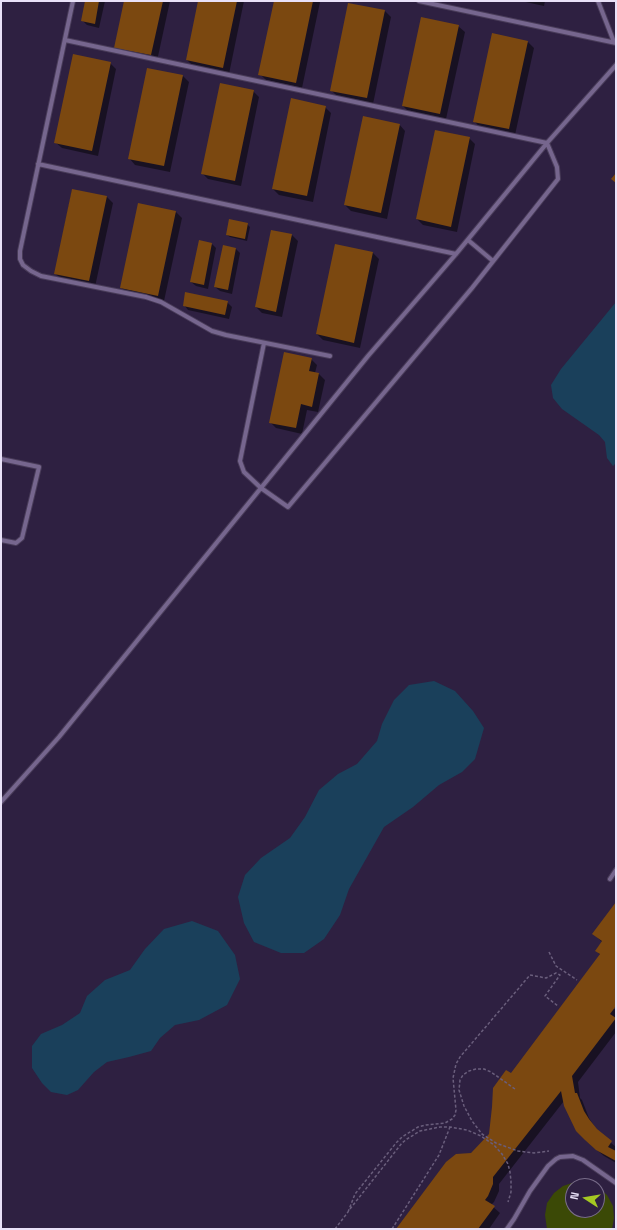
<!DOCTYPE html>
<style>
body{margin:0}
#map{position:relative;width:617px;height:1230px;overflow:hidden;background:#2e2041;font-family:"Space Grotesk",sans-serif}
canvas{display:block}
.frame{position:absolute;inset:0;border:2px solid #e9e1f8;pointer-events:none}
.north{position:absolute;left:565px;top:1178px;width:40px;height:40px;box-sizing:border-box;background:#2e2041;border:1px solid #796d8a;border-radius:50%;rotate:282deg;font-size:11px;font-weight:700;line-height:16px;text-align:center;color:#e9e1f8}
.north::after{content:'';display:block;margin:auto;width:14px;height:18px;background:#a5c823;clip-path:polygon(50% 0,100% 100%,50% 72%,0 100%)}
</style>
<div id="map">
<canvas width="617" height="1230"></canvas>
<div class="frame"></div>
<div class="north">N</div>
</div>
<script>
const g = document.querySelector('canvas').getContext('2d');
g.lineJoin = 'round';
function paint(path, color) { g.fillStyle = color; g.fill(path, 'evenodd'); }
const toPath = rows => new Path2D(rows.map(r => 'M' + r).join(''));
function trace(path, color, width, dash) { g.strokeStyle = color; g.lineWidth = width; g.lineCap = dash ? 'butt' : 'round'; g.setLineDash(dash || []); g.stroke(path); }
const green = toPath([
 [575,1182,587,1183,595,1186,573,1186,573,1210,597,1210,597,1187,598,1187,607,1195,613,1206,614,1218,612,1229,547,1229,545,1215,547,1203,554,1193,563,1186]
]);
const water = toPath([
 [616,302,616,463,613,466,607,458,605,442,599,435,562,409,553,398,551,385,561,369],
 [434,681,455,691,473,711,484,728,475,759,462,772,439,785,413,807,384,827,349,889,340,915,324,939,304,953,281,953,254,942,244,923,238,897,245,875,261,858,290,838,305,817,319,790,338,774,357,764,377,741,382,724,394,700,409,685],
 [192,921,218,931,235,955,240,979,227,1005,199,1020,175,1025,160,1038,151,1051,129,1057,107,1062,94,1072,78,1090,67,1095,51,1092,42,1083,32,1068,32,1046,41,1034,62,1025,80,1013,87,996,105,980,130,970,145,949,164,929]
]);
const shadow = toPath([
 [86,1,105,1,99,28,87,25,82,20],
 [125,1,170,1,157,61,121,53,115,47],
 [199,1,244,1,229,74,193,66,187,60],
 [275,1,318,1,320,2,302,88,266,80,260,74],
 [521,1,545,1,544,6],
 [385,11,391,17,373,104,337,96,331,90],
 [458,26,465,32,446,119,409,112,403,106],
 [528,42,534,48,515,135,480,127,474,121],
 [110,63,116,69,98,156,62,148,55,142],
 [183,76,189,82,170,172,135,165,129,158],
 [253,91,259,97,241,186,208,179,202,173],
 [325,107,331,113,313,202,279,195,273,189],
 [399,124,405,131,387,219,351,211,345,205],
 [469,138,475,144,457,232,423,225,417,219],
 [72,190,107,197,113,203,95,287,61,279,55,273],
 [176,212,182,218,164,301,127,294,121,287],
 [247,224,250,227,247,241,230,237,227,235],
 [292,235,298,241,282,317,262,313,256,307],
 [212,244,216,248,208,289,196,286,191,282],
 [336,245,373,253,379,259,360,348,323,340,317,334],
 [224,246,236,249,240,253,232,294,220,291,215,287],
 [227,302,232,307,229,319,188,310,184,305],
 [311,359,317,365,315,373,319,374,325,380,318,412,307,410,302,434,276,428,270,422],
 [616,904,616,1032,578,1082,580,1098,582,1100,589,1118,599,1133,616,1147,615,1151,616,1152,616,1163,604,1156,592,1146,564,1101,499,1184,499,1191,494,1202,491,1205,500,1213,489,1229,397,1229,490,1134,511,1075,600,955,596,950,602,942,594,934]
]);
const building = toPath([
 [85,1,99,1,95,24,81,21],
 [124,1,163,1,151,55,114,48],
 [198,1,237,1,223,68,186,60],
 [274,1,313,1,296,83,258,75],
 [348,3,385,10,367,98,330,91],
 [421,17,459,25,440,114,402,106],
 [492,33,528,41,509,129,473,122],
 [73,54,111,62,92,151,54,143],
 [147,68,183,75,164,166,128,159],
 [220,83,254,90,235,181,201,174],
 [291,98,326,106,307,196,272,189],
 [363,116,400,124,381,213,344,205],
 [435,130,470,137,451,227,416,219],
 [616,173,616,183,611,179],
 [72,189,107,196,89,281,54,274],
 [138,203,176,211,158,296,120,288],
 [229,219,248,223,245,239,226,235],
 [271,230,292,234,276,312,255,307],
 [199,240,212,243,204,285,190,282],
 [335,244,373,252,354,343,316,334],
 [223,245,236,248,228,290,214,287],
 [185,292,228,301,225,315,183,306],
 [284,352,312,358,309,371,319,373,312,407,301,404,296,428,269,423],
 [616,902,616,1006,610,1014,616,1018,572,1076,575,1093,577,1093,584,1111,589,1119,597,1129,612,1141,608,1147,616,1151,616,1161,596,1150,585,1140,576,1131,564,1106,561,1091,493,1177,493,1184,488,1196,485,1200,495,1206,478,1229,396,1229,446,1162,456,1154,471,1153,489,1134,492,1107,493,1088,506,1070,511,1073,600,954,595,951,602,941,592,934]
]);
const path = toPath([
 [549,952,556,966,577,980],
 [615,1008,616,1009],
 [515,1089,491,1072,484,1069,476,1069,469,1071,463,1075,460,1080,459,1090,464,1106,472,1121,482,1134,496,1143,518,1151,534,1153,549,1151],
 [350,1209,402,1143,407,1139,420,1131,440,1127,450,1127,467,1130,481,1136,494,1145,502,1154,508,1164,510,1172,511,1181,511,1192,508,1202],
 [348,1212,355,1194,396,1143,402,1137,418,1127,426,1125,445,1123,452,1119,455,1115,456,1110,453,1078,456,1064,460,1057,530,975,546,978,556,973,560,975,545,996,558,1006],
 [335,1229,348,1212],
 [392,1229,439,1155,450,1127]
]);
const service = toPath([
 [73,1,20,251,20,259,23,265,31,271,41,276,146,297,161,302,212,331,226,335,330,356],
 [419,1,616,43],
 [598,1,614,42],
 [65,40,547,143,557,167,558,179,472,288,288,507,261,488,244,472,240,461,264,343],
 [38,164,456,254],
 [468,240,493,261],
 [1,459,39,467,22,538,16,543,1,540],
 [1,802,59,737,368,356,456,254,547,143,616,65],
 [610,879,616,870],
 [507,1229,514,1219,530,1191,548,1166,556,1159,560,1157,573,1156,583,1160,616,1183]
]);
paint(green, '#3b4906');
paint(water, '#1a405b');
paint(shadow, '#0007');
paint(building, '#7b4810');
trace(service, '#493c59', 6);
trace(path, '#6a5e7c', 1.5, [3, 2]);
trace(service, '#76668e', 4);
</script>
